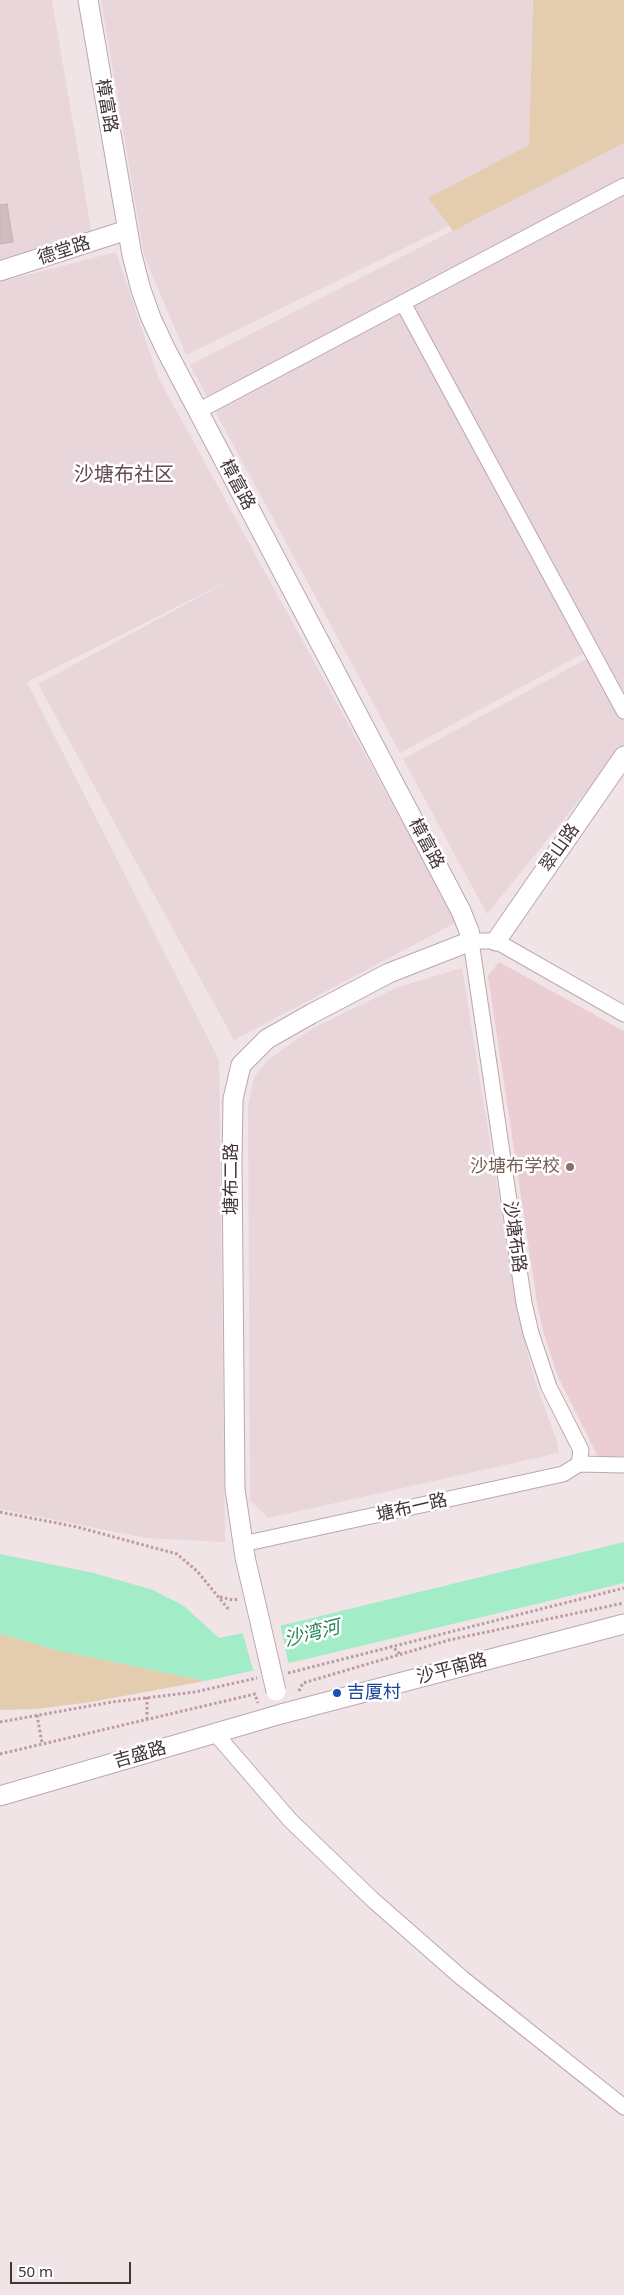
<!DOCTYPE html>
<meta charset="utf-8">
<style>
body{margin:0}
#map{position:relative;width:624px;height:2295px;overflow:hidden;background:#f1e4e7;font-family:"Noto Sans",sans-serif}
canvas{display:block}
.scale{position:absolute;left:10px;top:2262px;width:121px;height:22px;box-sizing:border-box;border:2px solid #433438;border-top:0;padding-left:6px;font-size:15px;line-height:18px;white-space:nowrap;color:#433438;-webkit-text-stroke:4px #fff;paint-order:stroke}
</style>
<div id="map">
<canvas width="624" height="2295"></canvas>
<div class="scale">50 m</div>
</div>
<script>
const g = document.querySelector('canvas').getContext('2d');
g.lineJoin = 'round';
function paint(path, color) { g.fillStyle = color; g.fill(path, 'evenodd'); }
const toPath = rows => new Path2D(rows.map(r => 'M' + r).join(''));
function trace(path, color, width, dash) { g.strokeStyle = color; g.lineWidth = width; g.lineCap = dash ? 'butt' : 'round'; g.setLineDash(dash || []); g.stroke(path); }
function drawText(font, color, halo, rows, align = 'center') {
  g.font = font + ' "Noto Sans","Noto Sans SC",sans-serif'; g.lineWidth = 5; g.setLineDash([]); g.textBaseline = 'middle'; g.strokeStyle = halo; g.fillStyle = color; for (const [text, x, y, turn = 0] of rows) {
    g.save(); g.translate(x, y); g.rotate((+turn || 0) * Math.PI / 180); g.textAlign = isNaN(turn) ? turn : align; if (halo) g.strokeText(text, 0, 0); g.fillText(text, 0, 0); g.restore();
  }
}
const residential = toPath([
 [0,0,52,0,92,235,0,265],
 [101,0,533,0,529,146,428,198,449,226,186,355,144,255],
 [624,143,624,701,595,647,400,753,190,365],
 [116,252,159,379,457,922,234,1040,38,684,236,577,27,682,219,1060,225,1542,146,1538,0,1509,0,282],
 [590,657,624,719,624,745,487,914,403,759],
 [462,968,517,1310,534,1378,556,1439,559,1453,268,1518,250,1500,248,1107,254,1077,268,1060,311,1029,398,987]
]);
const education = toPath([
 [499,962,624,1031,624,1456,598,1457,558,1377,543,1331,537,1303,488,976]
]);
const green = toPath([
 [533,0,624,0,624,143,453,231,428,198,529,145],
 [0,1634,56,1650,205,1681,91,1702,36,1709,0,1710]
]);
const water = toPath([
 [624,1542,624,1583,302,1660,205,1681,56,1650,0,1634,0,1554,94,1573,153,1590,184,1606,219,1638,292,1623]
]);
const pier = toPath([
 [280,1623,289,1666,254,1673,242,1631]
]);
const building = toPath([
 [7,204,13,242,0,244,0,205,7,204]
]);
const path = toPath([
 [0,1512,77,1527,177,1554,197,1571,230,1611],
 [220,1597,233,1600,238,1599],
 [390,1646,398,1651,399,1654],
 [288,1673,624,1588],
 [299,1691,303,1683,449,1640,624,1603],
 [147,1697,147,1721],
 [37,1715,42,1743],
 [0,1722,112,1702,195,1692,257,1678],
 [0,1754,255,1694,258,1703]
]);
const minor = toPath([
 [403,303,624,711],
 [198,411,624,186],
 [579,1464,624,1465],
 [243,1544,563,1474,579,1464,581,1450,549,1387,531,1333,524,1303,471,941,496,941,624,1014],
 [215,1733,290,1820,373,1900,462,1978,624,2107]
]);
const tertiary = toPath([
 [88,0,132,255,141,290,151,318,165,348,461,911,469,931,471,941,389,973,311,1014,267,1039,241,1065,233,1099,232,1162,235,1489,245,1557],
 [0,271,127,230],
 [496,941,624,756],
 [0,1796,281,1714,624,1624]
]);
const tertiaryBridge = toPath([
 [245,1557,276,1691]
]);
const markers = [
 [570,1167,5,"#8d6e63"],
 [337,1693,5,"#1a4fb4"]
];
const streetNames = [
 ["樟富路",106,106,80],
 ["德堂路",64,251,-18],
 ["樟富路",237,485,62],
 ["樟富路",426,844,62],
 ["翠山路",560,848,-55],
 ["塘布二路",232,1179,-90],
 ["沙塘布路",514,1237,82],
 ["塘布一路",412,1508,-13],
 ["沙平南路",452,1669,-15],
 ["吉盛路",140,1755,-16]
];
const educationNames = [
 ["沙塘布学校",560,1167]
];
const transitNames = [
 ["吉厦村",347,1693]
];
const waterNames = [
 ["沙湾河",312,1634,-14]
];
const quarterNames = [
 ["沙塘布社区",124,475]
];
paint(residential, '#e9d6da');
paint(education, '#eaced3');
paint(green, '#e4ccae');
paint(water, '#a2ecc8');
paint(pier, '#f1e4e7');
paint(building, '#d2bac1');
trace(building, '#cdadb6', 1);
trace(minor, '#bca7ac', 17);
trace(tertiary, '#bca7ac', 21);
trace(path, '#bd99a2', 3, [2.5, 2.5]);
trace(minor, '#fff', 15);
trace(tertiary, '#fff', 19);
trace(tertiaryBridge, '#bca7ac', 21, []);
trace(tertiaryBridge, '#fff', 19);
for (const [x, y, r, color] of markers) { const dot = new Path2D(); dot.arc(x, y, r, 0, 2 * Math.PI); g.fillStyle = color; g.fill(dot); trace(dot, '#fff', 2); }
drawText('18px', '#433438', '#fff', streetNames);
drawText('18px', '#785e54', '#fff', educationNames, 'right');
drawText('18px', '#164399', '#fff', transitNames, 'left');
drawText('italic 19px', '#2a8359', '#fff', waterNames);
drawText('20px', '#654c53', '#fff', quarterNames);
</script>
